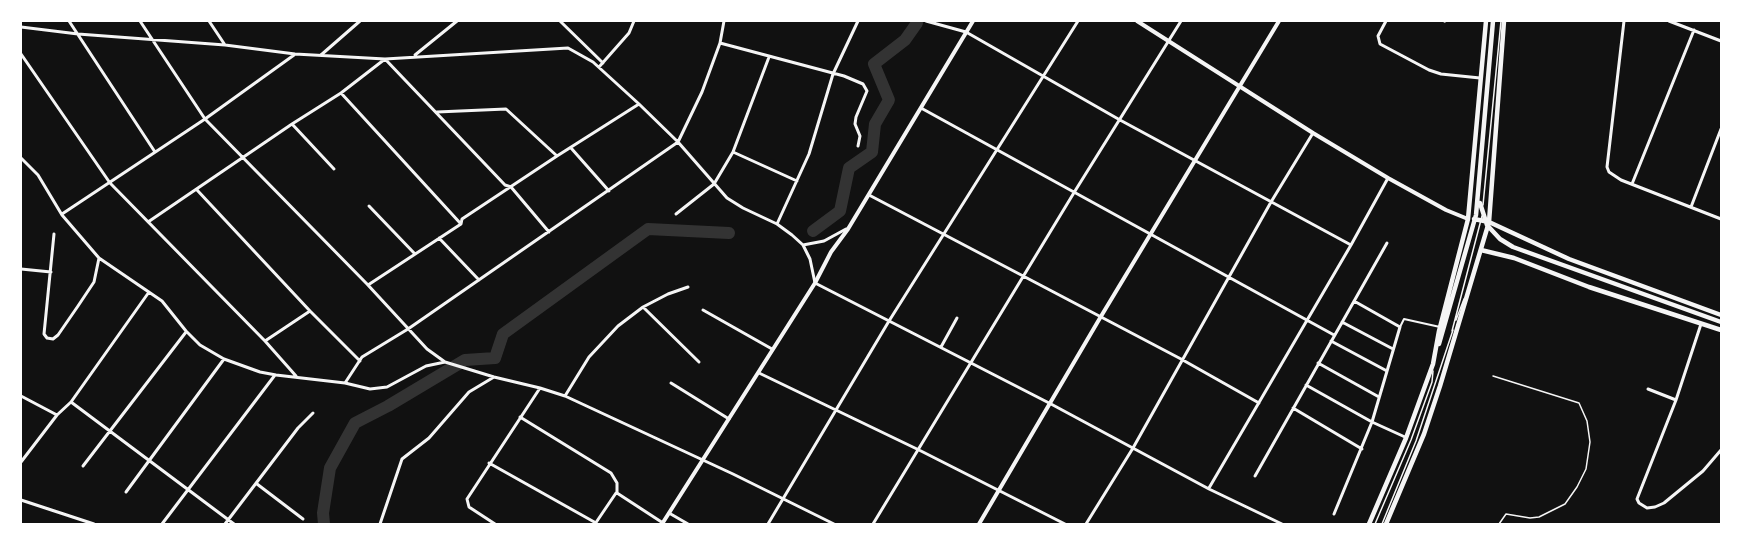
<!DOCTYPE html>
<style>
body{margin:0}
#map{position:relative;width:1742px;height:545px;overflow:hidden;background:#111;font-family:"Nunito Sans",sans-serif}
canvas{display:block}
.frame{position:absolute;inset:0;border:22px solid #fff;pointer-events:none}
</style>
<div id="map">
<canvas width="1742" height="545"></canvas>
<div class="frame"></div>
</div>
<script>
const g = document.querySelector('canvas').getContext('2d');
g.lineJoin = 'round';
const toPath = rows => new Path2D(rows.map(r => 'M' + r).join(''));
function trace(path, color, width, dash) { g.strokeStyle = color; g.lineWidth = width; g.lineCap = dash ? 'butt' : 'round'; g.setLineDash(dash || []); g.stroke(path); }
const river = toPath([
 [813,231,840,211,849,168,872,152,875,124,889,100,874,64,905,40,917,23],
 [324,524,323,513,330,468,355,423,388,406,465,360,495,358,503,334,648,229,729,233]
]);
const service = toPath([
 [1443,21,1445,22],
 [1483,205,1501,21],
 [1456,320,1464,299],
 [1452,331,1482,216],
 [1493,376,1579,403,1587,421,1590,442,1586,469,1577,487,1565,504,1539,517,1530,518,1506,514,1499,524],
 [1375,524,1411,440,1432,382,1433,371],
 [1382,524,1416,441,1453,330]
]);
const pedestrian = toPath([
 [1400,327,1404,319,1440,327]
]);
const minor = toPath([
 [69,21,155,152],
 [140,21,205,119,367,284,427,349,445,362],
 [209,21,225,45],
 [560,21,603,63],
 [926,21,966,32,1120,120,1351,245],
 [1386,21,1378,36,1380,44,1429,70,1441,74,1480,78],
 [1624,21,1607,167,1609,172,1621,180,1721,219],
 [1669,21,1721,41],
 [21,27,78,34,225,45,295,54,385,59,568,48,593,62,639,104,678,142,727,198,743,208,777,224,792,235,803,245,810,259,815,283,1051,404,1209,489,1282,524],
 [720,43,844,76,863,84,867,91,856,117,855,124,860,136,858,146],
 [21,54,110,183,265,341,296,376],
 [321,55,360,21],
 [415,55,457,21],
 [599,67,629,33,634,21],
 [341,93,461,224],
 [921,108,1334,335],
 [437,112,506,109,557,156],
 [292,124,334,169],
 [571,148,609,191],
 [733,152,797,181],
 [21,158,38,175,62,215,99,258,162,301,186,331,200,345,224,359,260,372,276,375,345,383,370,389,387,387,426,366,445,362,494,377,540,388,565,396,733,474,834,524],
 [1632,184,1694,30],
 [197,190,310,311,360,361],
 [869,195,1181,359,1259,403],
 [369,206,415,254],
 [1691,207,1721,129],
 [62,214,205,119,294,55],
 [676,214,714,184,733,152,769,57],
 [148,222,292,124,341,93,385,59,505,185,511,187,549,232],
 [777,224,809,154,833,74,858,21],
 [54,234,44,334,47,338,53,339,58,335,78,306,94,282,99,258],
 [439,238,479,280],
 [803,245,824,241,846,229],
 [21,269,51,272],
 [368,285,461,224,462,219,557,156,639,104],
 [643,307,699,362],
 [703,310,772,349],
 [1342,322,1393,349],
 [1701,324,1676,400,1637,499,1639,503,1647,508,1655,507,1664,503,1703,471,1721,450],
 [265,341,310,311],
 [1331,341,1387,371],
 [941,347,957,318],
 [1318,363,1379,397],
 [759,373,919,450,1065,524],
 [345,383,362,357,408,329,678,142,702,92,720,43,724,21],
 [671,383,729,419],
 [1306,385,1372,422,1405,437],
 [1648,389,1676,400],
 [21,396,57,415],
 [565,396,589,357,618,326,643,307,668,294,688,287],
 [71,402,234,524],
 [1293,408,1362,449],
 [520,417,611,473,617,483,617,493,663,523],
 [21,462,57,415,71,402,149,292],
 [489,463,596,523],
 [83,466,186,332],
 [1255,476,1387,243],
 [257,484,303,519],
 [1209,488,1351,245,1388,178],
 [126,492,224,359],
 [21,500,94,524],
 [669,513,688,524],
 [1334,514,1372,422,1400,327,1354,301],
 [162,524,275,375],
 [225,524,298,428,313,413],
 [380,524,402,459,429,438,469,392,494,377],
 [495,524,469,507,467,499,540,388],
 [595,524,616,493],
 [768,524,889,321,1078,21],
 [873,524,1075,191,1181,21],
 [1086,524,1133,448,1271,202,1313,133]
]);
const tertiary = toPath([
 [1137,21,1313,133,1388,178,1446,210,1468,219],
 [662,524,815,283,831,252,848,229,973,21],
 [979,524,1100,318,1279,21]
]);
const primary = toPath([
 [1480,203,1487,225,1500,239,1513,247,1721,322],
 [1474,219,1489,222,1569,259,1721,315],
 [1481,250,1514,258,1589,287,1721,330],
 [1439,344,1476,215,1493,21],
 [1369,524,1406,438,1433,364,1439,331,1468,219,1486,21],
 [1386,524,1424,434,1440,386,1489,222,1504,21]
]);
trace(river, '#333', 12);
trace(service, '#f5f5f5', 1.5);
trace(pedestrian, '#f5f5f5', 2);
trace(minor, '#f5f5f5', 3);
trace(tertiary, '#f5f5f5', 4);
trace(primary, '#f5f5f5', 4.5);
</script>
